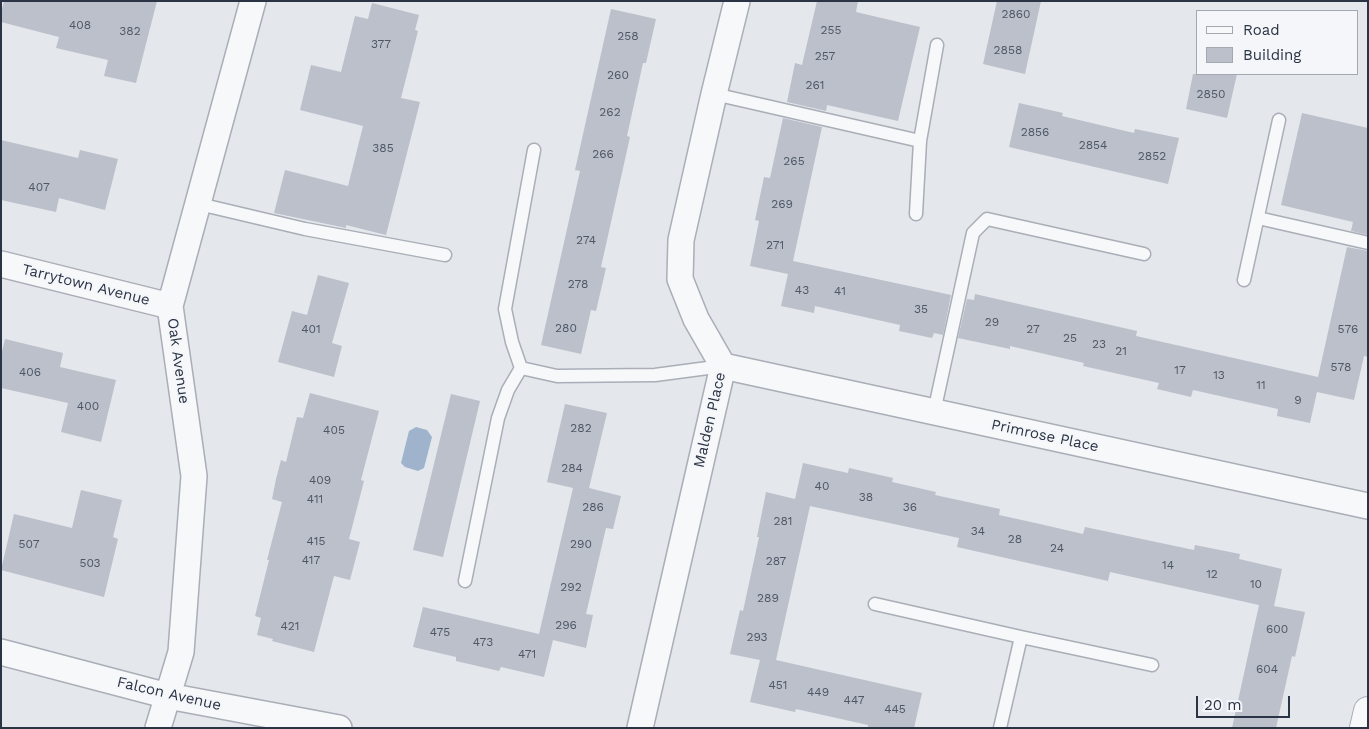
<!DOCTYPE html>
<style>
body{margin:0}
#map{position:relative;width:1369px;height:729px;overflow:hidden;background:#e4e7ec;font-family:"Work Sans",sans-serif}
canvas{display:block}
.frame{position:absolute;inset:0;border:2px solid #2b3445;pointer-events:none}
.legend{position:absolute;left:1196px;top:10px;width:162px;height:65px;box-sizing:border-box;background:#f4f6f9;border:1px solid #a4a8b1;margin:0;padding:6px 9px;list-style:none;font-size:15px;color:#2b3445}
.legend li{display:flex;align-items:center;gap:10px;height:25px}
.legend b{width:25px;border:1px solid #a4a8b1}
.scale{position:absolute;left:1196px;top:696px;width:94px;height:22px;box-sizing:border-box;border:2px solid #2b3445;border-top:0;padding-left:6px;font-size:15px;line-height:18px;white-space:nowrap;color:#2b3445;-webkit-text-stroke:4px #f4f6f9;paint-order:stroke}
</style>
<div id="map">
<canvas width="1369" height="729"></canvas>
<div class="frame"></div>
<ul class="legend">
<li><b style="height:6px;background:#f7f8fa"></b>Road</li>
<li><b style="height:14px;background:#bbc0ca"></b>Building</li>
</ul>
<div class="scale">20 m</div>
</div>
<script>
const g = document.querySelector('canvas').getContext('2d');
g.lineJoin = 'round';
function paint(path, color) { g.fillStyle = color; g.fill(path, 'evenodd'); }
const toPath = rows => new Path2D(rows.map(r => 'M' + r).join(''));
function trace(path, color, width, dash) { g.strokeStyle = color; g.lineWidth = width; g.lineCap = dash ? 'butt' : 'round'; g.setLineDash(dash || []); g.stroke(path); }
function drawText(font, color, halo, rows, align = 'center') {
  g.font = font + ' "Work Sans",sans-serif'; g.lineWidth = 4; g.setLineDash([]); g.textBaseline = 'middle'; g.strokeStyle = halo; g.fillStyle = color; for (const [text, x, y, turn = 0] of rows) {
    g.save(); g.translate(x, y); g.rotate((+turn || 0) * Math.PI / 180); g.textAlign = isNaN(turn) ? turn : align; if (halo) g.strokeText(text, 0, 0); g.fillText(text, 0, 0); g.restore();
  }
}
const water = toPath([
 [416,427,427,430,432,437,424,468,418,471,405,467,401,463,409,431]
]);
const building = toPath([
 [4,1,157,1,136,83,104,76,108,60,56,48,59,37,1,22,1,13],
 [817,1,858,1,856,12,920,27,898,121,827,105,826,111,787,102,795,63,802,65],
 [997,1,1041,1,1025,74,983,64],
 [372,3,419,15,415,30,418,31,401,98,420,102,386,235,346,225,346,228,274,213,285,170,348,186,363,126,300,110,311,65,341,72,355,16,368,19],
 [611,9,656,19,646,63,643,63,627,136,630,137,601,267,606,268,596,311,591,310,581,354,541,345,580,171,575,170],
 [1193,74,1237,74,1227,118,1186,109],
 [1019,103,1063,113,1062,116,1134,133,1135,129,1179,138,1168,184,1009,147],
 [1302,113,1368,128,1368,235,1351,231,1353,222,1281,205],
 [783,118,822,127,793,261,951,295,943,335,934,333,932,338,899,331,900,325,815,306,814,313,781,306,788,274,750,266,759,221,755,220,764,177,770,178],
 [1,140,78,158,80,150,118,159,105,210,59,198,56,212,1,200],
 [1347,247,1368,251,1368,357,1364,356,1354,400,1317,392,1310,423,1277,416,1278,409,1193,390,1191,397,1157,389,1159,383,1083,366,1084,363,1010,346,1010,349,958,338,967,299,974,300,975,294,1137,331,1136,336,1318,377],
 [318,275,349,283,332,343,342,346,334,377,278,362,292,311,307,315],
 [5,339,63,353,60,367,116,380,101,442,61,432,68,403,1,388,1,356],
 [310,393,379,411,361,480,364,481,349,539,360,542,350,580,334,576,314,652,272,641,273,639,257,635,261,618,255,616,269,560,267,560,282,502,272,499,276,479,281,460,286,462,297,417,303,418],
 [451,394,480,401,443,557,413,550],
 [565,404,607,413,589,488,621,496,613,529,606,528,586,614,593,615,586,648,553,640,544,677,501,667,499,671,456,661,456,657,413,647,423,607,539,634,573,488,547,482],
 [803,463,848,473,849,468,893,478,892,482,936,492,935,495,1000,509,999,515,1040,524,1083,534,1085,527,1194,550,1195,545,1240,554,1239,559,1282,569,1274,606,1305,612,1295,657,1292,656,1276,728,1232,728,1259,605,1110,572,1108,581,957,547,959,538,810,506,776,660,922,693,914,728,868,728,868,725,796,709,795,712,750,702,760,660,730,654,740,610,743,611,759,537,757,537,766,492,795,499],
 [81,490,122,500,113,537,118,539,104,597,1,570,14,514,72,528]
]);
const service = toPath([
 [714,94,920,141],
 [534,150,505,309,512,342,521,368,557,376,655,375,723,366],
 [199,204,305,229,445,255],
 [916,214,920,141,937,45],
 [1258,218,1368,243],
 [1244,280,1279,120],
 [934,412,973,233,987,219,1144,254],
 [465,581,498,418,508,390,521,368],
 [875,604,1021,637],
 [1000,728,1021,637,1152,665]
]);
const minor = toPath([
 [1,264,170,306],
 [723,366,1368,506],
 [1,652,168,696,339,728],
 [158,728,181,652,194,476,170,306,253,1],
 [640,728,723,366,696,319,680,279,681,240,714,94,737,1]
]);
const tertiary = toPath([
 [1364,728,1368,711]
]);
const numberNames = [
 ["2860",1016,14],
 ["408",80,25],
 ["255",831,30],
 ["382",130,31],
 ["258",628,36],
 ["377",381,44],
 ["2858",1008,50],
 ["257",825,56],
 ["260",618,75],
 ["261",815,85],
 ["2850",1211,94],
 ["262",610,112],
 ["2856",1035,132],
 ["2854",1093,145],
 ["385",383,148],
 ["266",603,154],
 ["2852",1152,156],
 ["265",794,161],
 ["407",39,187],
 ["269",782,204],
 ["274",586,240],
 ["271",775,245],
 ["278",578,284],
 ["43",802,290],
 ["41",840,291],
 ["35",921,309],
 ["29",992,322],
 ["280",566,328],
 ["401",311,329],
 ["27",1033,329],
 ["576",1348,329],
 ["25",1070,338],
 ["23",1099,344],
 ["21",1121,351],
 ["578",1341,367],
 ["17",1180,370],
 ["406",30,372],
 ["13",1219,375],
 ["11",1261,385],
 ["9",1298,400],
 ["400",88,406],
 ["282",581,428],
 ["405",334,430],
 ["284",572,468],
 ["409",320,480],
 ["40",822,486],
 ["38",866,497],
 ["411",315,499],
 ["286",593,507],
 ["36",910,507],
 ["281",783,521],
 ["34",978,531],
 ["28",1015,539],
 ["415",316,541],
 ["507",29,544],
 ["290",581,544],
 ["24",1057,548],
 ["417",311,560],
 ["287",776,561],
 ["503",90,563],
 ["14",1168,565],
 ["12",1212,574],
 ["10",1256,584],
 ["292",571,587],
 ["289",768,598],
 ["296",566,625],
 ["421",290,626],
 ["600",1277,629],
 ["475",440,632],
 ["293",757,637],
 ["473",483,642],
 ["471",527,654],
 ["604",1267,669],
 ["451",778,685],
 ["449",818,692],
 ["447",854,700],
 ["445",895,709]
];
const streetNames = [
 ["Tarrytown Avenue",86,285,14],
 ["Oak Avenue",178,361,82],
 ["Malden Place",710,420,-77],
 ["Primrose Place",1045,436,12],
 ["Falcon Avenue",169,694,13]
];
paint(water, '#9fb4cc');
paint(building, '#bbc0ca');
trace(service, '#a9aeb7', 15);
trace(minor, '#a9aeb7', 28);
trace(tertiary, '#a9aeb7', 30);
trace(service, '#f7f8fa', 12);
trace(minor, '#f7f8fa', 25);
trace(tertiary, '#f7f8fa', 28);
drawText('12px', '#4f5766', null, numberNames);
drawText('15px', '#2b3445', '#f4f6f9', streetNames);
</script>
